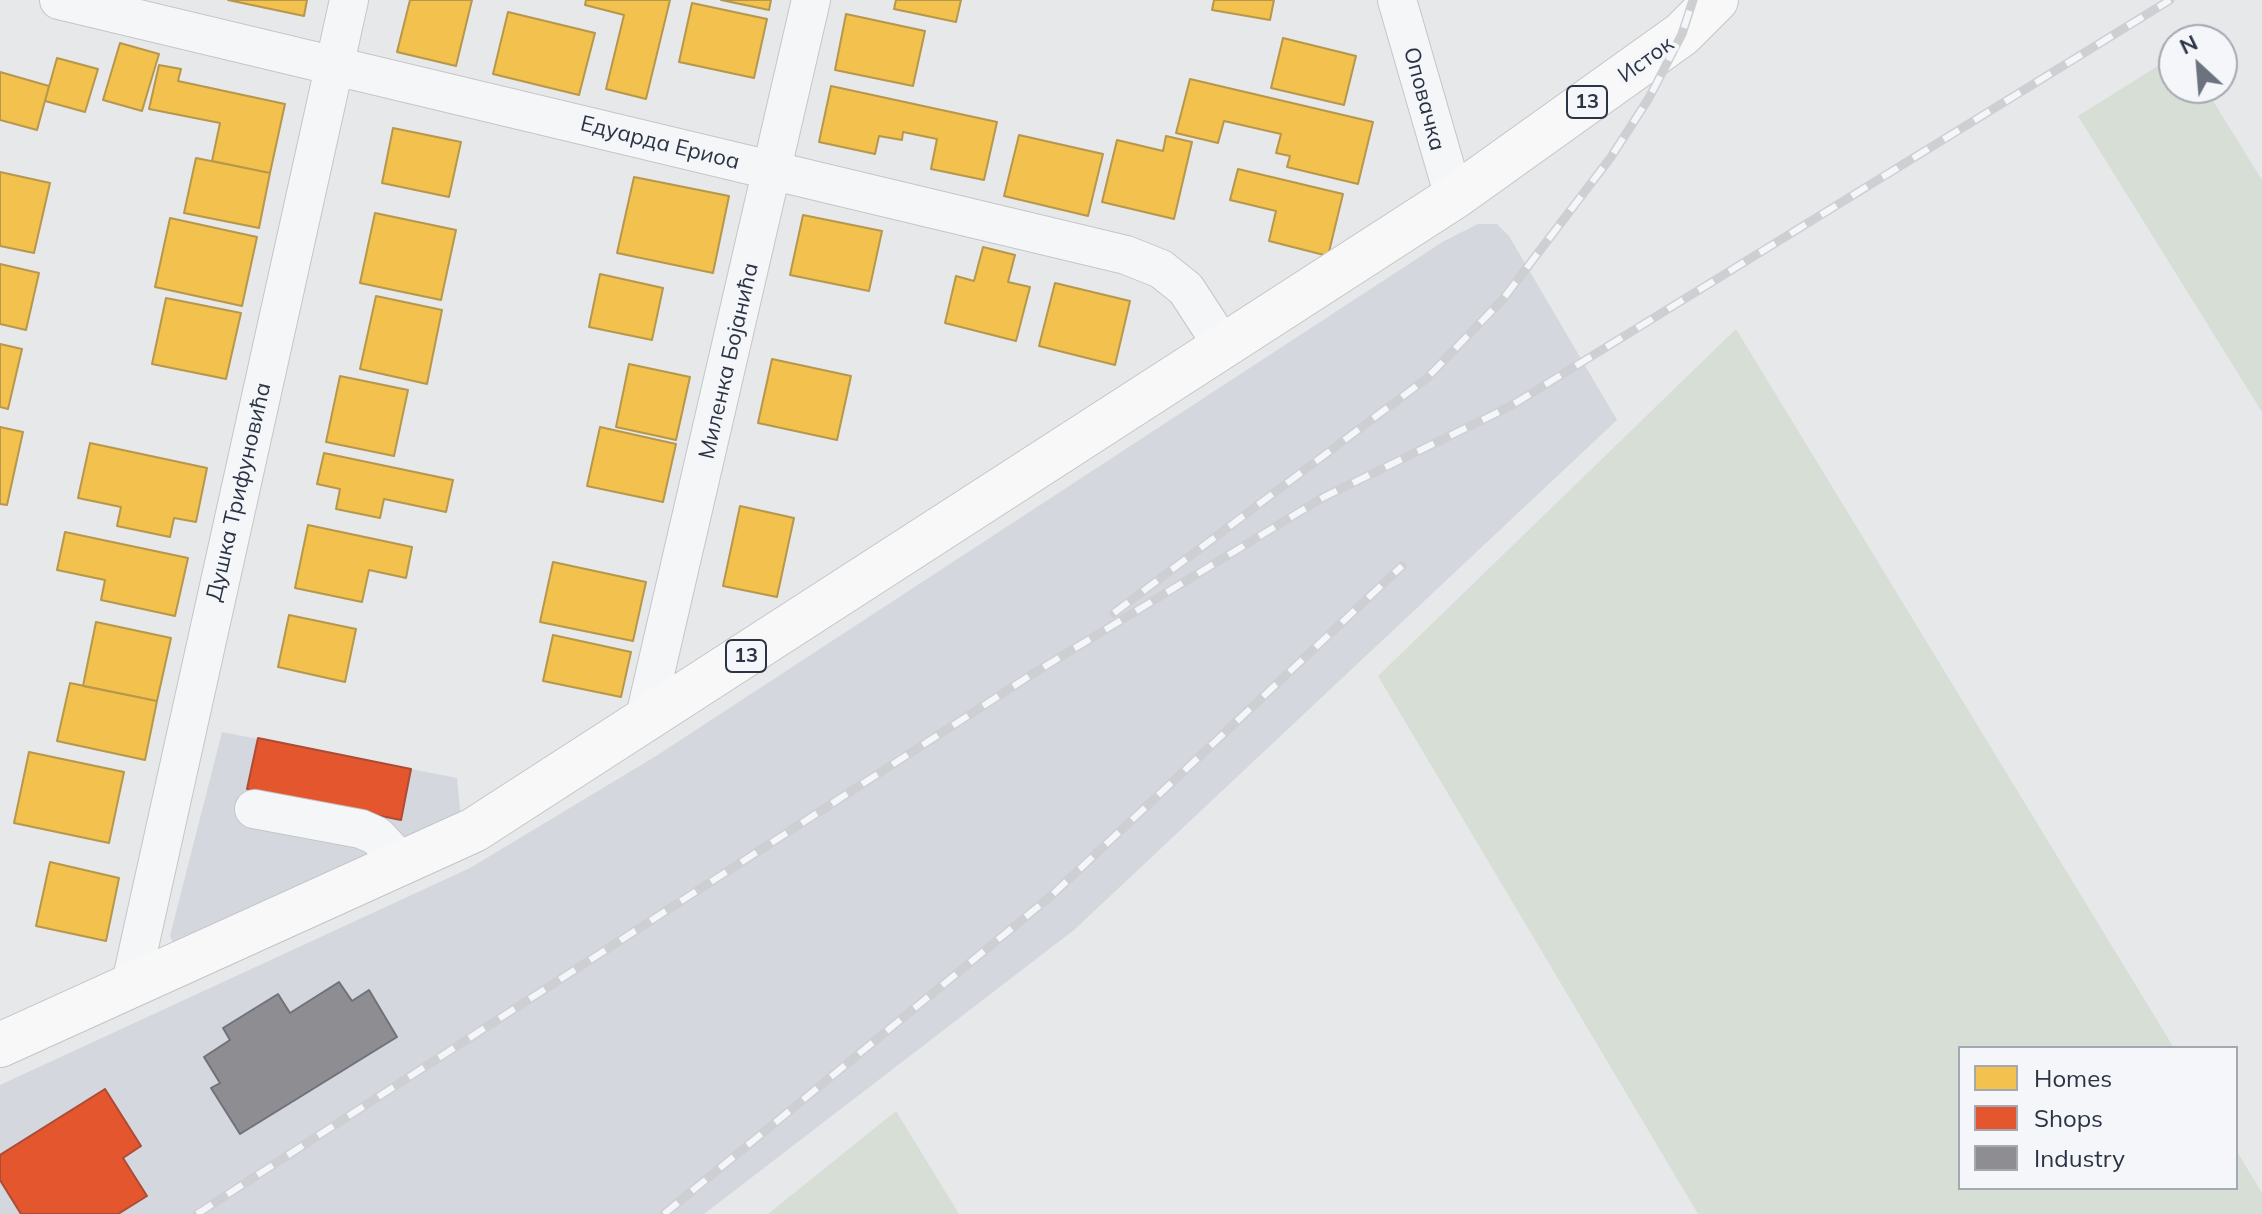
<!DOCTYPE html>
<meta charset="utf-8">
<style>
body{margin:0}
#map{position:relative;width:2262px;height:1214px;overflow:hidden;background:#e6e8ea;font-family:Mulish,sans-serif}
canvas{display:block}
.legend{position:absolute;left:1958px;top:1046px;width:280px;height:144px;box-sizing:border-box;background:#f4f6f9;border:2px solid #a4a8b1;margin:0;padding:10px 14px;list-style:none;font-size:24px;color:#2b3445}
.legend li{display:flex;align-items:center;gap:16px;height:40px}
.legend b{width:40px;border:2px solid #a4a8b1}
.north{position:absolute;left:2158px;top:24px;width:80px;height:80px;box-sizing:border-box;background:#f4f6f9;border:2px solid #a4a8b1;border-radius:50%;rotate:334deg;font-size:22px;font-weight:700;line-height:32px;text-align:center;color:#2b3445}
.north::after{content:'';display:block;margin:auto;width:28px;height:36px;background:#6c737f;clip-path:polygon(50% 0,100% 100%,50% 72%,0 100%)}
</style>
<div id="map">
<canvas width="2262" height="1214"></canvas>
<ul class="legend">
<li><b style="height:22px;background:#f2c14e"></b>Homes</li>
<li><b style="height:22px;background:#e4572e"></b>Shops</li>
<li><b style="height:22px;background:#8d8d92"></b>Industry</li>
</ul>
<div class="north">N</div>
</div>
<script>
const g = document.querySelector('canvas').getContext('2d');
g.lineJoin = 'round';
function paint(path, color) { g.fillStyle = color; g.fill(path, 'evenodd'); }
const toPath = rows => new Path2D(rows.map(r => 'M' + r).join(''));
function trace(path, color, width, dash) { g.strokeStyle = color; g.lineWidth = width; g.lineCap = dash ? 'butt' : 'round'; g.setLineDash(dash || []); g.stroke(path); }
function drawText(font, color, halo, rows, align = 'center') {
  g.font = font + ' Mulish,sans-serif'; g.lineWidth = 8; g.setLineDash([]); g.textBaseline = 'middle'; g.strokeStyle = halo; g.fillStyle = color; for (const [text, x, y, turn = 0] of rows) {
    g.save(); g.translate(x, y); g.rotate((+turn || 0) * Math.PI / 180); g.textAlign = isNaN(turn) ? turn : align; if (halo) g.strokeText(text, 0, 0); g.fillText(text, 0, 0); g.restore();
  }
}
const built = toPath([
 [1478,224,1497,224,1509,236,1617,420,1074,930,704,1214,0,1214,0,1085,470,868,656,756,1444,241],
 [222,732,457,778,461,819,177,952,170,936]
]);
const green = toPath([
 [2174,56,2174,88,2205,88,2262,180,2262,412,2078,116],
 [1736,329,2174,1048,1960,1048,1960,1188,2236,1188,2236,1150,2262,1193,2262,1214,1698,1214,1378,676],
 [896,1111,959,1214,768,1214]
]);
const homes = toPath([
 [228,0,307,0,304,16,228,0],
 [410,0,472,0,456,66,397,52,410,0],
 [586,0,670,0,646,99,606,89,624,15,585,5,586,0],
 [721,0,771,0,769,10,721,0],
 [896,0,961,0,956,22,894,9,896,0],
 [1214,0,1274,0,1270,20,1212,10,1214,0],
 [692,3,767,19,754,78,679,62,692,3],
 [508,12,595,33,579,95,493,74,508,12],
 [846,14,925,31,913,86,835,70,846,14],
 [1283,38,1356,56,1344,105,1271,88,1283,38],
 [120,43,159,54,142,111,103,100,120,43],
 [57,58,98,69,85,112,45,101,57,58],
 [159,65,181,69,178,81,285,104,270,173,212,161,220,123,149,109,159,65],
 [0,72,49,86,37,130,0,120,0,72],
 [1190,79,1373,122,1358,184,1287,167,1290,156,1276,153,1281,134,1224,121,1218,143,1176,133,1190,79],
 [831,86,997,122,984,180,931,169,937,139,903,132,902,140,879,136,875,154,819,142,831,86],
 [393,128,461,142,449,197,382,183,393,128],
 [1019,135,1103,154,1088,216,1004,196,1019,135],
 [1166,136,1192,142,1174,219,1102,202,1117,140,1163,151,1166,136],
 [196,158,270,173,259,228,184,213,196,158],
 [1238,169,1343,194,1328,256,1269,241,1276,211,1230,200,1238,169],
 [0,172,50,183,34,253,0,246,0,172],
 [634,177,729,196,713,273,617,253,634,177],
 [375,213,456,230,441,300,360,283,375,213],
 [803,215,882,231,869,291,790,275,803,215],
 [170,218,257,237,242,306,155,287,170,218],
 [983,247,1015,255,1008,282,1030,287,1016,341,945,323,956,276,974,281,983,247],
 [0,264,39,273,26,330,0,324,0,264],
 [600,274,663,288,652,340,589,327,600,274],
 [1055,283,1130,301,1115,365,1039,346,1055,283],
 [376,296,442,310,427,384,360,369,376,296],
 [166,298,241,313,226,379,152,364,166,298],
 [0,344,22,349,8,409,0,407,0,344],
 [772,359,851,376,837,440,758,423,772,359],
 [629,364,690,377,676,440,616,427,629,364],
 [340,376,408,390,394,456,326,442,340,376],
 [0,427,23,432,7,505,0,504,0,427],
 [600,427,676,444,663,502,587,486,600,427],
 [90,443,207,468,196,522,174,518,170,537,117,526,121,507,78,498,90,443],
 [324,453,453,480,446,512,384,499,380,518,336,509,340,489,317,484,324,453],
 [740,506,794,518,777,597,723,586,740,506],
 [308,525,412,547,406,578,369,570,362,602,295,588,308,525],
 [65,532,188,558,175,616,101,600,105,580,57,570,65,532],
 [553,562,646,582,633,641,540,622,553,562],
 [289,615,356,629,345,682,278,667,289,615],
 [96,622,171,638,157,701,83,686,96,622],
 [553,635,631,652,621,697,543,681,553,635],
 [70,683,157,701,145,760,57,741,70,683],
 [29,752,124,772,109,843,14,823,29,752],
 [50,862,119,878,106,941,36,926,50,862]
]);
const shops = toPath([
 [258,738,411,769,401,820,247,789,258,738],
 [105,1089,141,1146,123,1158,147,1196,118,1214,21,1214,0,1180,0,1155,105,1089]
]);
const industry = toPath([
 [339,982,352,1001,369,990,397,1037,240,1134,211,1088,220,1083,204,1057,230,1040,223,1028,278,994,290,1013,339,982]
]);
const minor = toPath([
 [59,0,1126,255,1161,269,1186,289,1223,346],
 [1397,0,1454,197],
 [644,721,811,0],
 [254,809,361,829,377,836,403,864],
 [131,983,349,0]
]);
const major = toPath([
 [0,1045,474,830,1454,197,1682,34,1716,0]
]);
const rail = toPath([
 [1114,613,1427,378,1503,299,1611,157,1649,98,1682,34,1693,0],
 [197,1214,1034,673,1324,497,1509,407,2170,0],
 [664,1214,1051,896,1402,566]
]);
const shields = [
 [1587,102,40],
 [746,656,40]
];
const shieldNames = [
 ["13",1587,102],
 ["13",746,656]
];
const streetNames = [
 ["Исток",1646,60,-36],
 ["Оповачка",1424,99,75],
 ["Едуарда Ериоа",660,143,14],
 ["Миленка Бојанића",729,361,-77],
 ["Душка Трифуновића",239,492,-77]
];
paint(built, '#d4d7dd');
paint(green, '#d6ded6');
paint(homes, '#f2c14e');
trace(homes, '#b6974b', 2);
paint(shops, '#e4572e');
trace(shops, '#ac4c35', 2);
paint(industry, '#8d8d92');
trace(industry, '#70727b', 2);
trace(minor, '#c4c6c8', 40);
trace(major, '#c2c5c8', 46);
trace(minor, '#f5f6f7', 38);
trace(major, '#f8f8f8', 44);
trace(rail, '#cecfd2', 9);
trace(rail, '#f4f6f9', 6, [18]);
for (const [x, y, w] of shields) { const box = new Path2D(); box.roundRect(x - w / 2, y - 16, w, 32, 6); g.fillStyle = '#f4f6f9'; g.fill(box); trace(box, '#2b3445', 2); }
drawText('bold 20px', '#2b3445', null, shieldNames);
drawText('22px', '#2b3445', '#f4f6f9', streetNames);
</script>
